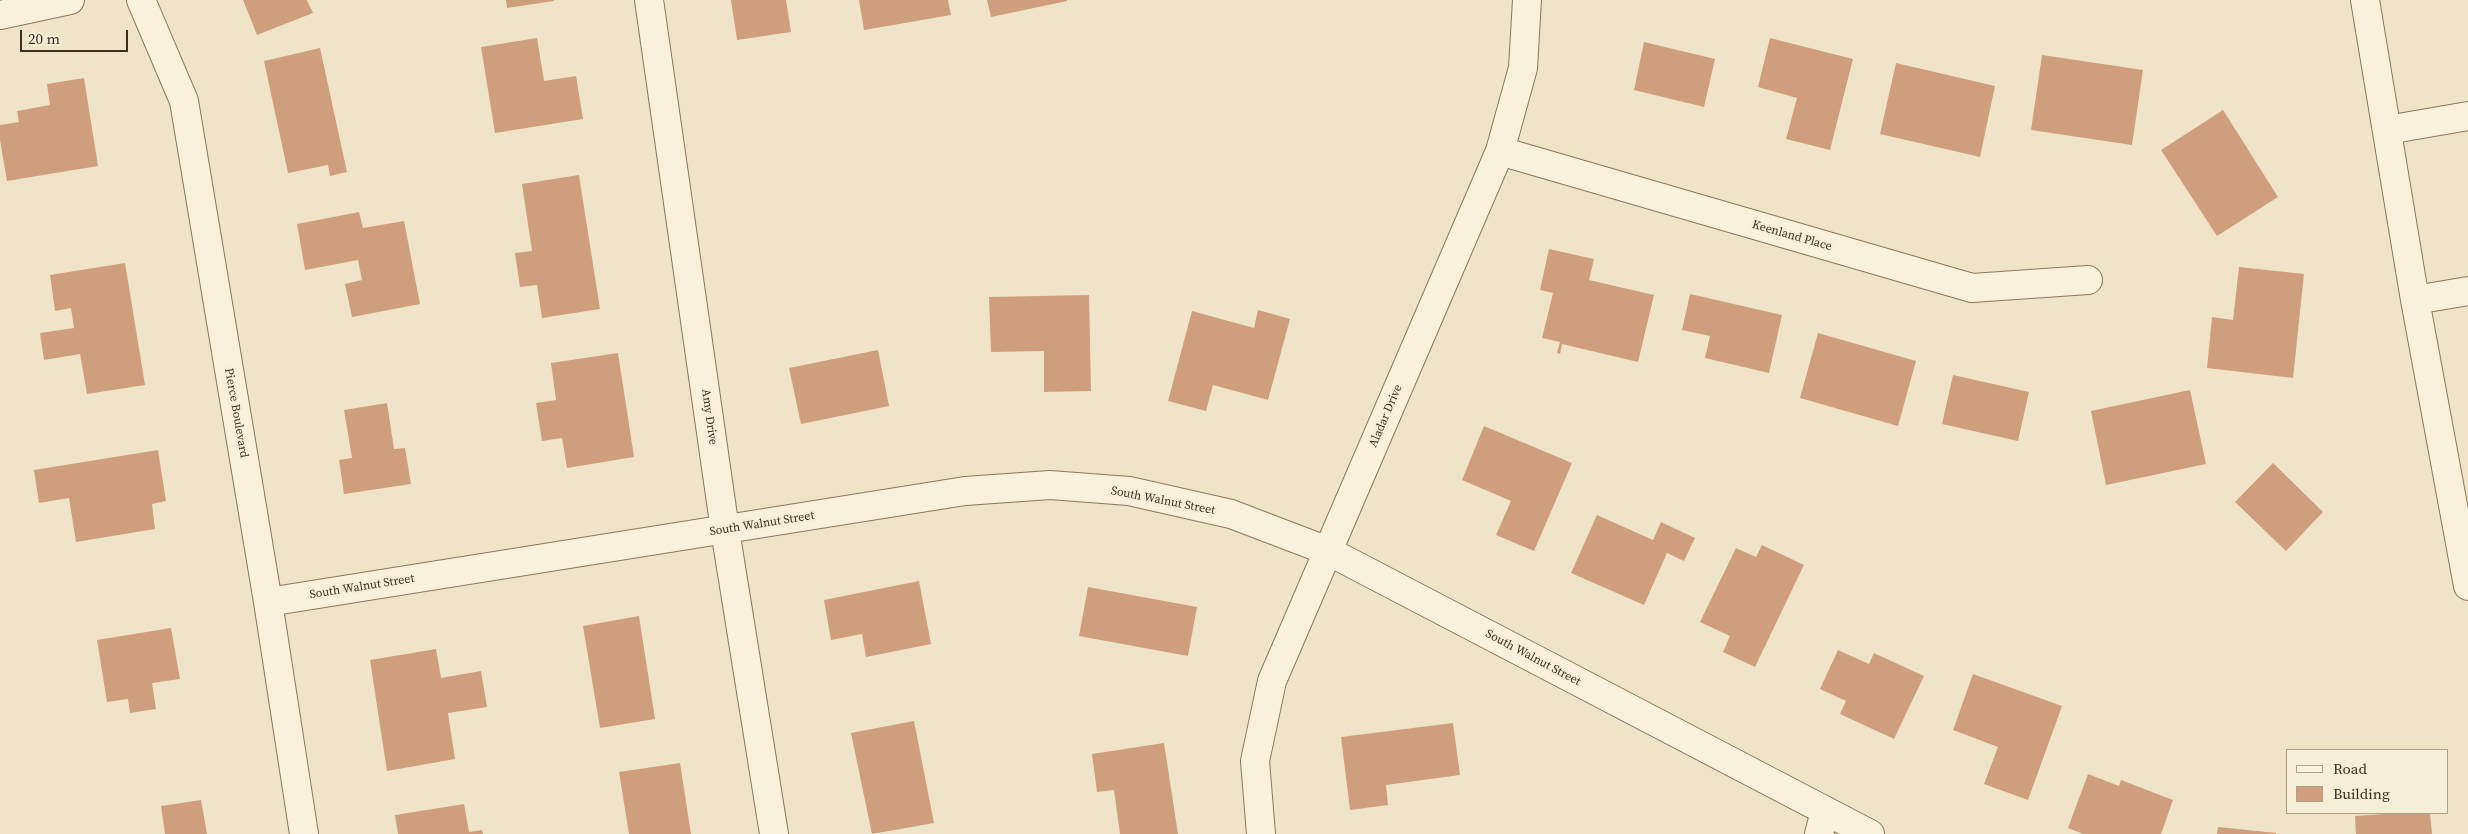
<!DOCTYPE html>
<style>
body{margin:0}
#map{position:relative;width:2468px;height:834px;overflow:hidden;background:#f0e4c8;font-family:"Source Serif 4",serif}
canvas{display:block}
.legend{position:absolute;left:2286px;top:749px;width:162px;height:65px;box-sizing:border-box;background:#f7eed8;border:1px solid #ada18e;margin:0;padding:6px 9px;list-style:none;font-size:15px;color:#3d2e20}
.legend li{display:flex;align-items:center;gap:10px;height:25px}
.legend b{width:25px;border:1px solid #ada18e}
.scale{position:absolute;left:20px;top:30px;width:108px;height:22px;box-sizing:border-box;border:2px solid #3d2e20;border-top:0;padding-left:6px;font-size:15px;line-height:18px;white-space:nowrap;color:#3d2e20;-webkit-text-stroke:4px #f7eed8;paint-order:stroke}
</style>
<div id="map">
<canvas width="2468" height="834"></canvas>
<ul class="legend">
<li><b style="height:6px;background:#faf1dc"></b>Road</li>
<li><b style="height:14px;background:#cf9f7d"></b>Building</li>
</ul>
<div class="scale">20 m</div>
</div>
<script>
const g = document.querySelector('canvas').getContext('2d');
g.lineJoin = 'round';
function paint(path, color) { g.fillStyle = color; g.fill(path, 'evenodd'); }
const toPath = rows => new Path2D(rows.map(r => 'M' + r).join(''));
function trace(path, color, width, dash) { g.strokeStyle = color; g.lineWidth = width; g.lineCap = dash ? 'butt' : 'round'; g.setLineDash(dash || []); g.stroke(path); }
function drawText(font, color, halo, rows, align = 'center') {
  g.font = font + ' "Source Serif 4",serif'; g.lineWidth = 5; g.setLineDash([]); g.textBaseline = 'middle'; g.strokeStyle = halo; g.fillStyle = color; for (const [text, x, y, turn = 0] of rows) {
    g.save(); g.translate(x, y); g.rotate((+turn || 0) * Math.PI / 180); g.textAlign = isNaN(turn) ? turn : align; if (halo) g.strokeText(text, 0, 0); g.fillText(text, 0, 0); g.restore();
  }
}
const building = toPath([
 [243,0,307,0,313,13,257,35],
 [506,0,554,0,554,1,507,8],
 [731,0,786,0,791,32,737,40],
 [859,0,948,0,951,15,864,30],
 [987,0,1067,0,1067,1,991,17],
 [537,38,544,81,576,76,583,119,495,133,481,47],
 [1770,38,1853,59,1830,150,1786,139,1797,98,1758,87],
 [1644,42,1715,59,1704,107,1634,90],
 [320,48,347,172,330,176,328,165,288,173,264,61],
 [2042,55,2143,70,2132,145,2031,130],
 [1896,63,1995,86,1980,157,1880,134],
 [84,78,98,166,7,181,0,140,0,125,19,122,17,111,50,105,47,84],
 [2223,110,2278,197,2217,236,2161,150],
 [579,175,600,309,542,318,537,285,520,287,515,253,532,251,522,184],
 [359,212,363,228,404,221,420,304,352,317,345,284,362,280,358,260,305,270,297,224],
 [1549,249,1594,259,1589,280,1654,295,1638,362,1562,344,1560,354,1557,353,1560,342,1542,338,1553,293,1540,290],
 [125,263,145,385,87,394,80,354,44,360,40,333,74,328,71,308,55,311,50,275],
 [2239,267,2304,274,2293,378,2207,368,2212,317,2233,320],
 [1690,294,1782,315,1769,373,1705,358,1710,336,1682,330],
 [1089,295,1091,391,1044,392,1044,351,991,352,989,297],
 [1258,310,1290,319,1268,400,1213,385,1206,411,1168,401,1192,311,1254,328],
 [1818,333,1916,361,1898,426,1800,398],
 [878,350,889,406,801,424,789,368],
 [618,353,634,457,567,468,562,438,542,441,536,403,556,400,551,363],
 [1953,375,2029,392,2018,441,1942,424],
 [2190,390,2206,464,2106,485,2091,411],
 [387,403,394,449,405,448,411,484,344,494,339,460,352,458,344,410],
 [1484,426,1572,463,1534,551,1496,535,1511,501,1462,480],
 [158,450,166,501,152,504,155,529,76,542,69,498,39,503,34,470],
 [2273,463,2323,512,2286,551,2235,502],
 [1597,515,1653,540,1661,522,1695,538,1684,561,1667,553,1644,605,1571,573],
 [1762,545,1804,565,1755,667,1723,652,1730,636,1700,622,1736,548,1756,557],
 [919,581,931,644,866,657,862,634,831,640,824,600],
 [1088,587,1197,607,1188,656,1079,636],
 [639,616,655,719,600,728,583,626],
 [171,628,180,679,152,683,156,709,130,713,128,699,107,702,97,640],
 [436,649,441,678,481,671,487,707,448,713,455,759,387,771,370,660],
 [1838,650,1869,664,1874,653,1924,676,1894,739,1840,714,1846,701,1820,689],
 [1973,674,2062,706,2028,800,1984,784,1998,747,1953,730],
 [914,721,934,823,872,834,851,733],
 [1453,723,1460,775,1386,785,1388,805,1350,810,1341,737],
 [1164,743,1178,834,1120,834,1114,790,1097,792,1092,754],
 [680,763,691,834,629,834,619,772],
 [2088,774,2119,786,2121,780,2173,800,2161,834,2083,834,2068,828],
 [201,800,207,834,165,834,161,806],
 [464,804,469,832,482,830,483,834,398,834,395,815],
 [2384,813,2430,813,2432,834,2356,834,2355,816,2384,814],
 [2218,827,2276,833,2276,834,2217,834]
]);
const minor = toPath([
 [141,0,184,101,268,602,304,834],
 [649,0,725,530,774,834],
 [2365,0,2415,300,2468,586],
 [0,15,70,0],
 [2387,130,2468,116],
 [1500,151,1972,288,2088,280],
 [2415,300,2468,291],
 [268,602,965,491,1050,485,1129,491,1231,514,1328,551,1870,834],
 [1261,834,1255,761,1272,681,1500,151,1523,68,1527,0],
 [1819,834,1825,811]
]);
const streetNames = [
 ["Keenland Place",1792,236,16],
 ["Pierce Boulevard",236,413,80],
 ["Aladar Drive",1386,416,-67],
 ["Amy Drive",709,417,82],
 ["South Walnut Street",1163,501,11],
 ["South Walnut Street",762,524,-9],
 ["South Walnut Street",362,587,-9],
 ["South Walnut Street",1533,658,28]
];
paint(building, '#cf9f7d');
trace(minor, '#8d765c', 30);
trace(minor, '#faf1dc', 28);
drawText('12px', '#3d2e20', '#f7eed8', streetNames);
</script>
